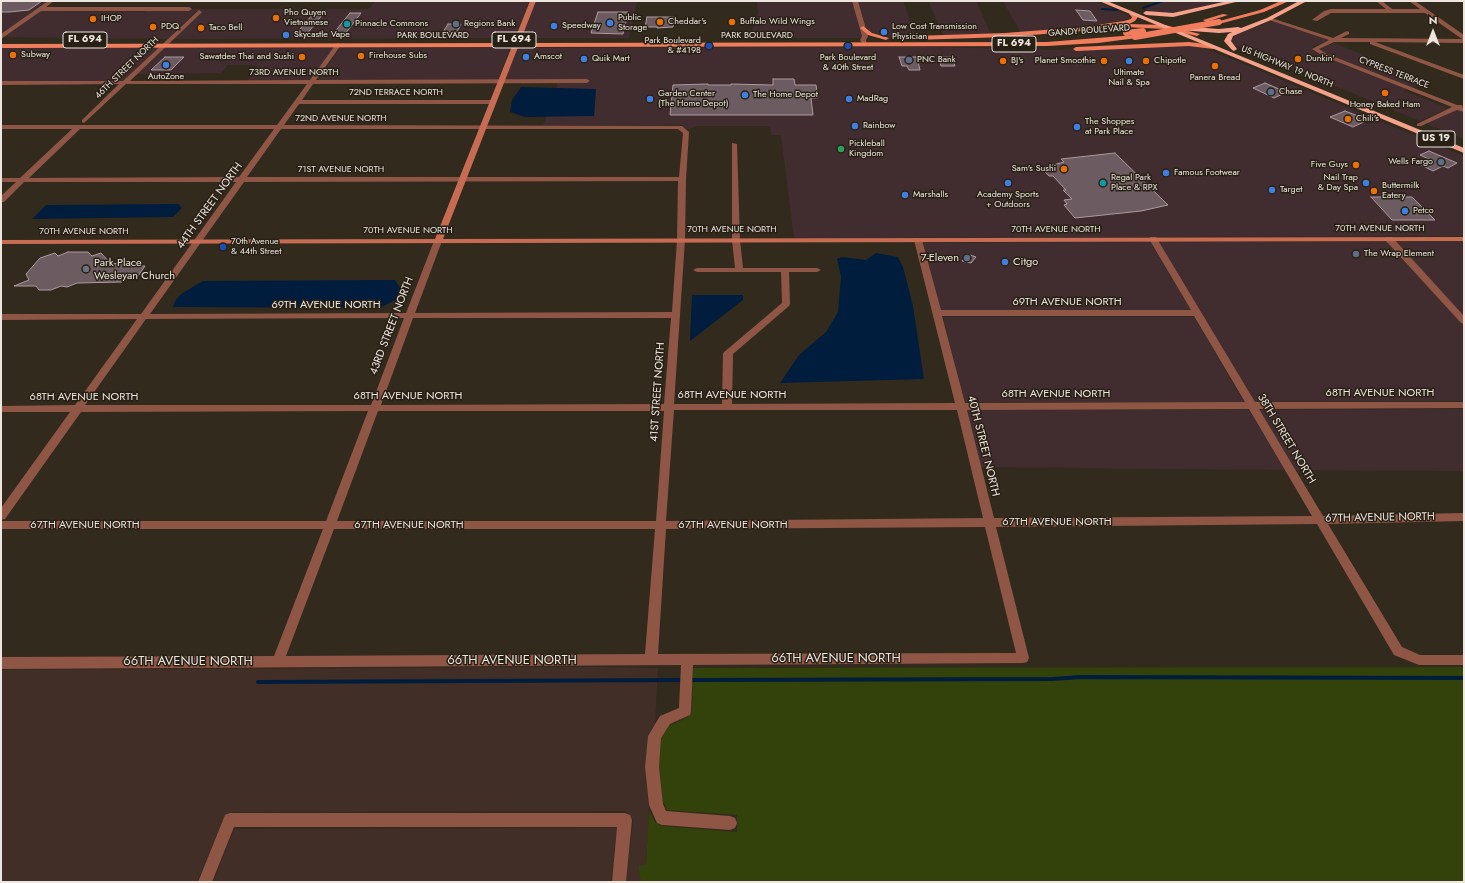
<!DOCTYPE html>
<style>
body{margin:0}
#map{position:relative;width:1465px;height:883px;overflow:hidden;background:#332a1e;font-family:Jost,sans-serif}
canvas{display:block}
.frame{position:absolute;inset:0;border:2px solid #ece6df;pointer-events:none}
.north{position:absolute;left:1413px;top:12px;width:40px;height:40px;-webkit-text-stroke:3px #292015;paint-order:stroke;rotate:0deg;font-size:11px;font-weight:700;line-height:16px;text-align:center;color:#ece6df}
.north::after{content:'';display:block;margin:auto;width:14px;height:18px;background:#ece6df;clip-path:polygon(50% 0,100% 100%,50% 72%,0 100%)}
</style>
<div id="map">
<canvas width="1465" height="883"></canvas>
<div class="frame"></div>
<div class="north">N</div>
</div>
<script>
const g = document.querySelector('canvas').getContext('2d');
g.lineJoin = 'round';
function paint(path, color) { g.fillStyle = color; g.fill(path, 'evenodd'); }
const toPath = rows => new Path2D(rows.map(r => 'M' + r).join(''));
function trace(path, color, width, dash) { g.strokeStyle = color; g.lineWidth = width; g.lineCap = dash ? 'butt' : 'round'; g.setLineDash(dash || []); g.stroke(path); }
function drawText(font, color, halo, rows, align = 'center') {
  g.font = font + ' Jost,sans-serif'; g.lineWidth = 3; g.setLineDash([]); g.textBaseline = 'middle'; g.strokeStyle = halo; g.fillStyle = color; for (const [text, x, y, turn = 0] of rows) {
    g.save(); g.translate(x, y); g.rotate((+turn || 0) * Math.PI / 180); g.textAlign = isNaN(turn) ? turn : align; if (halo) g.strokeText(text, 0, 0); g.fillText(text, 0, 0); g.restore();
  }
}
const commercial = toPath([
 [1,1,48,1,1,35],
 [375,1,530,1,514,38,173,39,202,11,197,11,167,39,4,37,40,11,145,12,146,10,190,10,192,9,367,9,370,8],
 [535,1,637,1,629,38,520,38],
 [757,1,852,1,862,35,861,38,754,38,754,34,752,31,758,13],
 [858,1,903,1,916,36,886,37,869,31,866,28],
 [928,1,976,1,991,34,944,36],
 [1003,1,1095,1,1129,16,1131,18,1111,23,1021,33],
 [1162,1,1232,1,1172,14,1154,13,1143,8],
 [1272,21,1328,40,1312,47,1316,53,1408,89,1404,91,1448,108,1420,121,1233,44,1230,40,1236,35],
 [1334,43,1429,82,1413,88,1327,55,1319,49],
 [1190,45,1199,46,1239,62,1464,156,1464,236,794,238,781,135,771,135,770,126,697,126,690,129,687,129,681,125,543,125,547,116,594,116,596,89,556,89,558,83,590,83,590,80,505,80,516,48,925,47,1055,50],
 [1,48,158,48,123,81,1,81],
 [164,48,334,48,311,81,247,81,258,65,228,65,221,73,137,74],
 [340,48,510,48,498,80,317,81],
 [1459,109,1464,111,1464,139,1427,124],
 [1464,241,1464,316,1395,242],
 [1150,242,1191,310,941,310,923,243],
 [1158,242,1387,242,1464,326,1464,401,1254,402],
 [943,317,1194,317,1244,402,965,402],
 [1464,409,1464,471,1295,470,1259,410],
 [967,410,1249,410,1285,470,981,467]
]);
const industrial = toPath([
 [595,667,658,668,655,724,648,736,645,768,649,810,645,882,626,882,633,820,626,811,233,812,223,820,197,882,1,882,1,670],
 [617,828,611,882,213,882,234,829]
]);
const green = toPath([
 [1464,667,1464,882,641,882,638,866,646,864,649,810,655,822,661,826,737,832,737,815,667,810,663,802,659,766,661,738,669,726,688,717,692,710,693,668]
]);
const water = toPath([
 [521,87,596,89,594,116,525,117,510,112,512,100],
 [178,204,182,208,173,217,32,219,46,205],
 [876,253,898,257,903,267,913,306,924,379,780,383,799,355,826,332,838,312,841,277,837,259,842,257,866,260],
 [395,280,402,291,399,298,384,306,369,308,173,307,175,301,181,294,203,281],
 [692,295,743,295,743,300,690,341]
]);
const streamFar1 = toPath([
 [1143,8,1163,1],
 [1102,9,1117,10]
]);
const stream = toPath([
 [690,680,1052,679,1080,677,1464,678],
 [258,682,684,680]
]);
const building = toPath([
 [1,1,42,1,29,10,9,12,1,12,1,1],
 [1076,10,1090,11,1097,21,1083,20,1076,10],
 [598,12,628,12,623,34,591,33,598,12],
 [350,13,361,13,345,34,333,34,350,13],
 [313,14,323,14,306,35,295,35,313,14],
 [647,17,674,17,673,27,657,28,657,27,645,27,647,17],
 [448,24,461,24,457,32,443,32,448,24],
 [165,57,184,57,171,70,151,70,165,57],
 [899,57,917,57,920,70,909,70,907,66,902,66,899,57],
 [938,57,952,57,955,66,941,66,938,57],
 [773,79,794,79,795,85,816,85,818,98,811,98,813,115,670,115,673,85,708,84,708,85,731,85,731,84,773,85,773,79],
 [1265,83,1279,89,1278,90,1285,93,1274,98,1253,88,1265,83],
 [1345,111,1358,116,1356,117,1366,121,1353,127,1330,117,1345,111],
 [1429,151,1457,163,1448,168,1443,166,1433,171,1421,165,1431,160,1420,155,1429,151],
 [1115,153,1168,205,1141,211,1075,218,1064,205,1067,204,1064,200,1072,199,1063,190,1066,190,1053,176,1049,176,1041,168,1064,162,1061,159,1115,153],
 [1371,197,1412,197,1435,220,1392,220,1371,197],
 [68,252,88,252,92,256,101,253,111,264,121,263,135,264,134,266,145,266,136,279,124,279,122,282,77,283,67,287,61,286,51,290,39,290,36,286,14,286,29,280,26,274,40,258,55,253,58,256,68,252],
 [967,254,976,257,971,263,962,261,967,254]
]);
const street = toPath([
 [48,1,54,1,46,7,189,7,192,9,189,11,41,11,1,39,1,34,48,1],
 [852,1,858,1,868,36,866,40,867,46,863,46,860,40,862,36,852,1],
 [1376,1,1382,1,1392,9,1420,9,1409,1,1415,1,1464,35,1464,43,1375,42,1464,75,1464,79,1370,44,1370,42,1334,42,1319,49,1327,54,1457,105,1462,105,1464,112,1457,110,1421,126,1417,126,1417,124,1452,107,1323,56,1312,49,1329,40,1266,19,1271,18,1333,38,1347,31,1349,32,1349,34,1341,38,1462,39,1425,13,1331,13,1317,21,1312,20,1324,11,1331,9,1386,9,1376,1],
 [199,10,202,12,201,13,130,81,310,80,336,44,338,43,341,45,316,80,587,79,590,81,587,83,313,84,302,100,493,100,496,102,493,104,299,104,284,125,682,126,689,132,686,179,685,240,674,404,722,404,723,353,782,303,781,272,697,272,693,270,697,268,735,268,732,240,732,143,737,144,740,240,743,268,817,268,821,270,817,272,789,272,790,304,789,306,733,354,732,404,955,403,914,240,915,238,918,238,922,240,941,310,1191,310,1149,239,1150,237,1156,237,1255,402,1464,402,1464,408,1259,409,1323,516,1464,513,1464,521,1328,524,1402,647,1420,655,1464,655,1464,665,1419,665,1394,655,1317,524,996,527,1029,658,1027,662,1023,663,693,665,691,711,690,715,670,724,661,738,659,767,663,804,666,811,730,816,735,818,737,823,735,828,730,830,662,825,657,823,649,805,645,767,648,736,660,716,679,708,681,665,1,669,1,657,274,656,323,529,1,529,1,521,326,521,368,411,81,412,5,519,1,520,1,508,70,412,1,412,1,406,75,405,137,319,1,320,1,314,141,314,236,182,24,182,4,202,1,202,1,196,16,182,1,182,1,178,20,178,72,129,1,129,1,125,277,125,307,84,126,84,84,123,82,122,82,120,119,84,1,85,1,81,123,81,199,10],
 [80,129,274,129,239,177,29,178,80,129],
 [281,129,678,129,683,133,679,177,247,177,281,129],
 [678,181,677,240,672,312,415,313,442,241,438,239,434,241,406,313,150,314,244,182,678,181],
 [942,316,1194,316,1245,402,965,403,942,316],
 [404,318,371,405,85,405,146,319,404,318],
 [413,318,671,318,664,404,381,405,413,318],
 [1249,409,1312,516,994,518,967,410,1249,409],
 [674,410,957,410,983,518,666,521,674,410],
 [378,411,664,411,656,521,337,521,378,411],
 [985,527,1016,653,658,654,666,529,985,527],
 [334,529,655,529,645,654,286,656,334,529],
 [1386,237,1392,237,1464,316,1464,324,1461,323,1386,241,1386,237],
 [230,813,625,813,630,815,632,820,626,882,612,882,617,827,234,827,212,882,198,882,225,815,230,813]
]);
const secondary = toPath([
 [530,1,536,1,443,239,1464,237,1464,241,1,244,1,240,435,239,530,1]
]);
const primary = toPath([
 [1281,1,1289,1,1264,12,1219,24,1216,22,1260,10,1281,1],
 [1132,12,1138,17,1135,21,1129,24,1165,25,1200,34,1197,36,1165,29,1125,27,1122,25,1083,31,1005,37,914,40,911,38,914,36,1005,33,1083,27,1124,21,1131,19,1132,17,1129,14,1132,12],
 [1223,14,1228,15,1206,22,1203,20,1223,14],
 [863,26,872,33,889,38,886,40,868,35,860,28,863,26],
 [1135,35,1137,36,1137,38,1098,43,1047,46,1,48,1,44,1047,42,1135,35],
 [1189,42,1213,45,1216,47,1213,49,1189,46,1076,51,1073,49,1076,47,1189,42]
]);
const highway = toPath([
 [1099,1,1107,1,1464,148,1464,153,1099,1],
 [1228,1,1240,1,1173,17,1146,15,1143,13,1146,11,1173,13,1228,1],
 [1299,1,1307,1,1271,20,1233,36,1231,41,1237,49,1234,51,1232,50,1224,41,1228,34,1232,32,1219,33,1179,30,1176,28,1179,26,1219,29,1238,27,1241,28,1267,18,1299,1]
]);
const primaryBridge = toPath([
 [1126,33,1143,31],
 [1135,37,1219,22]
]);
const markers = [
 [276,18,4,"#e8710a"],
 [93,19,4,"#e8710a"],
 [660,22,4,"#e8710a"],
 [732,22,4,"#e8710a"],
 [610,23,4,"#3f7fe0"],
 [347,24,4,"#0f9aa8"],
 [456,24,4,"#5c6f8a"],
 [554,26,4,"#3f7fe0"],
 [153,27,4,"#e8710a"],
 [201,28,4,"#e8710a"],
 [884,32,4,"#3f7fe0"],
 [286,35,4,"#3f7fe0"],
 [709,46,4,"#1a4fb4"],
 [848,46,4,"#1a4fb4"],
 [13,55,4,"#e8710a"],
 [361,56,4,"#e8710a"],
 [302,57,4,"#e8710a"],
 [526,57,4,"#3f7fe0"],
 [584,59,4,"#3f7fe0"],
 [1298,59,4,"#e8710a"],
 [909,60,4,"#5c6f8a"],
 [1003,61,4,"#e8710a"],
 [1104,61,4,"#e8710a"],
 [1129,61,4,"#3f7fe0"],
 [1146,61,4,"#e8710a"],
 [166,65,4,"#3f7fe0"],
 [1215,66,4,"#e8710a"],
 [1271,92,4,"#5c6f8a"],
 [1385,93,4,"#e8710a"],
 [745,95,4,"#3f7fe0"],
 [650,99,4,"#3f7fe0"],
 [849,99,4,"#3f7fe0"],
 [1348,119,4,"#e8710a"],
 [855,126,4,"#3f7fe0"],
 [1077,127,4,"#3f7fe0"],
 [841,149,4,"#2e9e5b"],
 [1441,162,4,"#5c6f8a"],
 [1356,165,4,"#e8710a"],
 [1064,169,4,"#e8710a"],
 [1166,173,4,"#3f7fe0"],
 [1008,183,4,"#3f7fe0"],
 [1103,183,4,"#0f9aa8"],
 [1366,183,4,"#3f7fe0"],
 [1272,190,4,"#3f7fe0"],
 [1374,191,4,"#e8710a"],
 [905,195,4,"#3f7fe0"],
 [1405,211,4,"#3f7fe0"],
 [223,247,4,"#1a4fb4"],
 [1356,254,4,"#5c6f8a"],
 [967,258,4,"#5c6f8a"],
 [1005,262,4,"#3f7fe0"],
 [86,269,4,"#6b7280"]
];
const farPoinames = [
 ["Pho Quyen",284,13],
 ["Vietnamese",284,23],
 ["Public",618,18],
 ["Storage",618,28],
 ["IHOP",101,19],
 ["Cheddar's",668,22],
 ["Buffalo Wild Wings",740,22],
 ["Pinnacle Commons",355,24],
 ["Regions Bank",464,24],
 ["Speedway",562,26],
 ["PDQ",161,27],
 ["Low Cost Transmission",892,27],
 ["Physician",892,37],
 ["Taco Bell",209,28],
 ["Skycastle Vape",294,35],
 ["Park Boulevard",701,41,"right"],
 ["& #4198",701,51,"right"],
 ["Subway",21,55],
 ["Firehouse Subs",369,56],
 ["Sawatdee Thai and Sushi",294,57,"right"],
 ["Amscot",534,57],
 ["Park Boulevard",848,58,"center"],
 ["& 40th Street",848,68,"center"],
 ["Quik Mart",592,59],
 ["Dunkin'",1306,59],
 ["PNC Bank",917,60],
 ["BJ's",1011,61],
 ["Planet Smoothie",1096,61,"right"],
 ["Chipotle",1154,61],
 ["Ultimate",1129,73,"center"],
 ["Nail & Spa",1129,83,"center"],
 ["AutoZone",166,77,"center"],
 ["Panera Bread",1215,78,"center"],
 ["Chase",1279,92],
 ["Garden Center",658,94],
 ["(The Home Depot)",658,104],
 ["The Home Depot",753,95],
 ["MadRag",857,99],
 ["Honey Baked Ham",1385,105,"center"],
 ["Chili's",1356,119],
 ["The Shoppes",1085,122],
 ["at Park Place",1085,132],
 ["Rainbow",863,126],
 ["Pickleball",849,144],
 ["Kingdom",849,154],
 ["Wells Fargo",1433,162,"right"],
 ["Five Guys",1348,165,"right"],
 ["Sam's Sushi",1056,169,"right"],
 ["Famous Footwear",1174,173],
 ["Regal Park",1111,178],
 ["Place & RPX",1111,188],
 ["Nail Trap",1358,178,"right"],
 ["& Day Spa",1358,188,"right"],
 ["Buttermilk",1382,186],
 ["Eatery",1382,196],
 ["Target",1280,190],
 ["Marshalls",913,195],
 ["Academy Sports",1008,195,"center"],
 ["+ Outdoors",1008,205,"center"],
 ["Petco",1413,211],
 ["70th Avenue",231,242],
 ["& 44th Street",231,252],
 ["The Wrap Element",1364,254]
];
const farStreetnames = [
 ["GANDY BOULEVARD",1089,31,-4],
 ["PARK BOULEVARD",433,36],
 ["PARK BOULEVARD",757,36],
 ["US HIGHWAY 19 NORTH",1287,67,22],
 ["46TH STREET NORTH",127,68,-44],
 ["73RD AVENUE NORTH",294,73],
 ["CYPRESS TERRACE",1394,73,21],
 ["72ND TERRACE NORTH",396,93],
 ["72ND AVENUE NORTH",341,119],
 ["71ST AVENUE NORTH",341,170],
 ["70TH AVENUE NORTH",1380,229],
 ["70TH AVENUE NORTH",732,230],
 ["70TH AVENUE NORTH",1056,230],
 ["70TH AVENUE NORTH",408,231],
 ["70TH AVENUE NORTH",84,232]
];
const shields = [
 [85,40,44],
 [514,40,44],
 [1014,44,44],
 [1436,139,38]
];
const shieldNames = [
 ["FL 694",85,40],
 ["FL 694",514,40],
 ["FL 694",1014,44],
 ["US 19",1436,139]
];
const streetNames = [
 ["44TH STREET NORTH",210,206,-54],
 ["69TH AVENUE NORTH",1067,302],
 ["69TH AVENUE NORTH",326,305],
 ["43RD STREET NORTH",392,326,-69],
 ["41ST STREET NORTH",658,392,-86],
 ["68TH AVENUE NORTH",1380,393],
 ["68TH AVENUE NORTH",1056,394],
 ["68TH AVENUE NORTH",732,395],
 ["68TH AVENUE NORTH",408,396],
 ["68TH AVENUE NORTH",84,397],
 ["38TH STREET NORTH",1286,439,59],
 ["40TH STREET NORTH",983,446,76],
 ["67TH AVENUE NORTH",1380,518,-1],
 ["67TH AVENUE NORTH",1057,522],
 ["67TH AVENUE NORTH",85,525],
 ["67TH AVENUE NORTH",409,525],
 ["67TH AVENUE NORTH",733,525]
];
const poiNames = [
 ["7-Eleven",959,258,"right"],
 ["Citgo",1013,262],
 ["Park Place",94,263],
 ["Wesleyan Church",94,276]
];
const nearStreetnames = [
 ["66TH AVENUE NORTH",836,659],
 ["66TH AVENUE NORTH",512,661],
 ["66TH AVENUE NORTH",188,662]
];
paint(commercial, '#412d2f');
paint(industrial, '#412e27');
paint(green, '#33410a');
paint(water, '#001d3d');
trace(streamFar1, '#001d3d', 2);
trace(stream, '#001d3d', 4);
paint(building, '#6c5b60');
trace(building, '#ad9aa0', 1);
paint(street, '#8f5646');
paint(secondary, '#c76c53');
paint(primary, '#f17d5c');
paint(highway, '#f6a28a');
trace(primaryBridge, '#f17d5c', 6);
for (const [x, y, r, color] of markers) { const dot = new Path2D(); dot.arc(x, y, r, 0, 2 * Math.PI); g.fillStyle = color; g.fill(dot); trace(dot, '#292015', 1.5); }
drawText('9px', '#ece6df', '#292015', farPoinames, 'left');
drawText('9px', '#ece6df', '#292015', farStreetnames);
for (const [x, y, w] of shields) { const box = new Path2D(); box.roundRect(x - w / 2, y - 8, w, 16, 3); g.fillStyle = '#292015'; g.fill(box); trace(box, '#ece6df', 1); }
drawText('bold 10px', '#ece6df', null, shieldNames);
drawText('11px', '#ece6df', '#292015', streetNames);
drawText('11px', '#ece6df', '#292015', poiNames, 'left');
drawText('13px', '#ece6df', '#292015', nearStreetnames);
</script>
